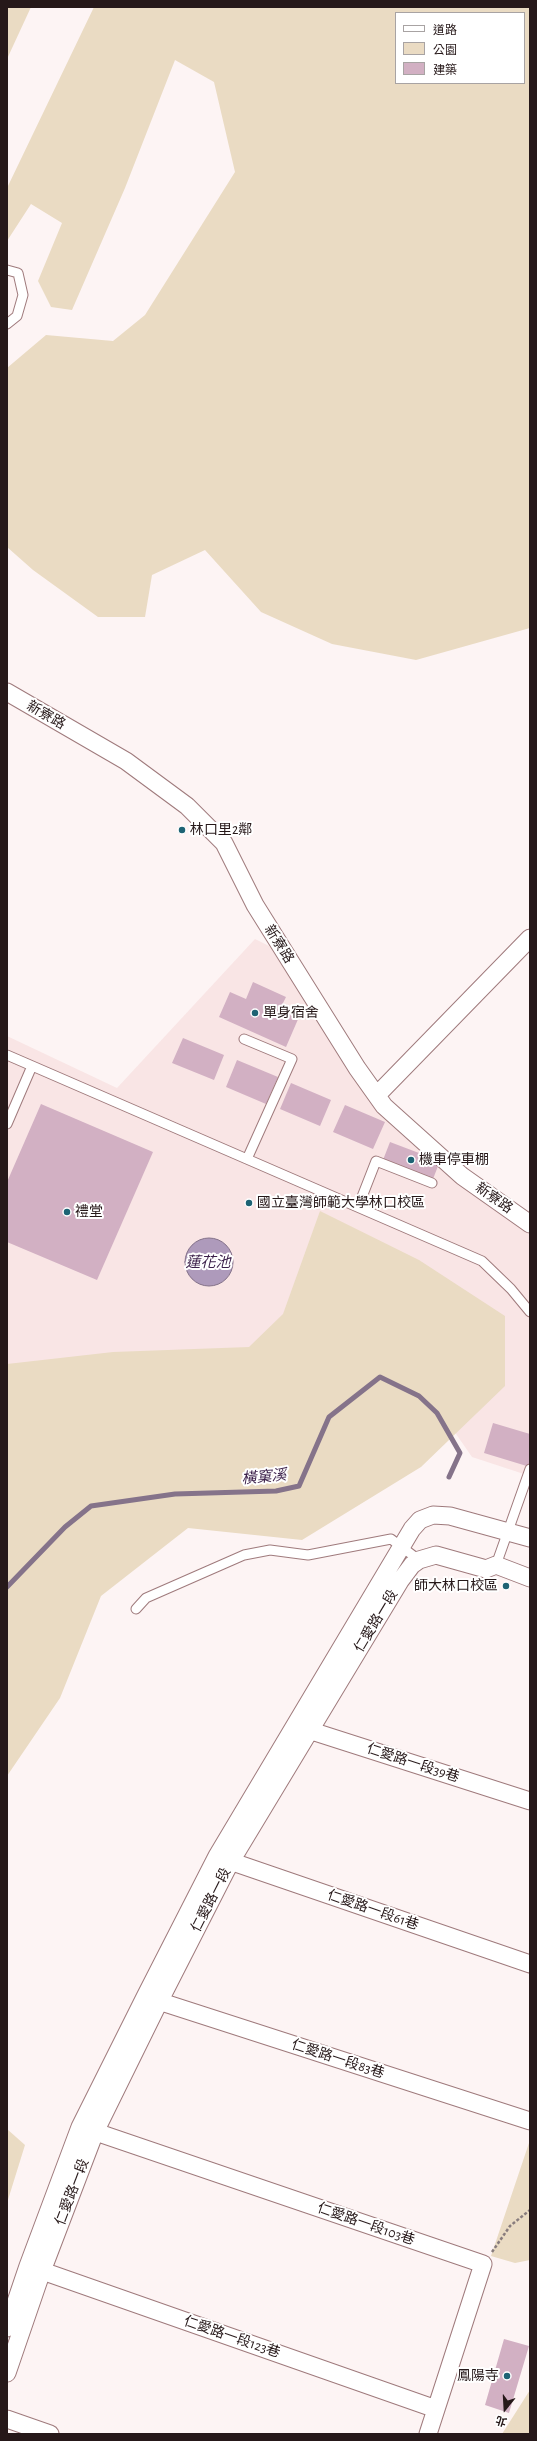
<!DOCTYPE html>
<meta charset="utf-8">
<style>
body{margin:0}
#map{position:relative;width:537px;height:2441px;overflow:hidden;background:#fdf4f4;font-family:"Alegreya Sans","Noto Sans TC",sans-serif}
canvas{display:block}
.frame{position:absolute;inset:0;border:8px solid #261819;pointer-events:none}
.legend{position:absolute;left:395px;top:12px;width:130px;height:72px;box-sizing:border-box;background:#fff;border:1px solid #a8a3a3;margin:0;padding:5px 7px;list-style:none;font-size:12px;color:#261819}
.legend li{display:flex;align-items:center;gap:8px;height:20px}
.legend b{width:20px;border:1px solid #a8a3a3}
.north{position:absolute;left:485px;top:2389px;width:40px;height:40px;-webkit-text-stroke:3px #fff;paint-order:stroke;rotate:198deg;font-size:11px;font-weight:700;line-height:16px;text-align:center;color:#261819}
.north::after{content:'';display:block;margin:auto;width:14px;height:18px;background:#261819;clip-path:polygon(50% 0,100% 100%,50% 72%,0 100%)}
</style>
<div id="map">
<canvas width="537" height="2441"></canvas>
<div class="frame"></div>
<ul class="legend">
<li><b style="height:5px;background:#fff"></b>道路</li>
<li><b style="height:11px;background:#eadbc3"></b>公園</li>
<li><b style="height:11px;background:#d2b0c3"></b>建築</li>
</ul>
<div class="north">北</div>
</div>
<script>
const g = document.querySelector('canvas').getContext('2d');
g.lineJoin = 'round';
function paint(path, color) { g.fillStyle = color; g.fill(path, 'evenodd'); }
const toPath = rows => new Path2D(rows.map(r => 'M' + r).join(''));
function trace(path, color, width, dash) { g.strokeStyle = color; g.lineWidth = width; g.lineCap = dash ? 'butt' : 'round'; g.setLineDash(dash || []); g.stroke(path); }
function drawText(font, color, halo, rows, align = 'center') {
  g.font = font + ' "Alegreya Sans","Noto Sans TC",sans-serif'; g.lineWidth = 4; g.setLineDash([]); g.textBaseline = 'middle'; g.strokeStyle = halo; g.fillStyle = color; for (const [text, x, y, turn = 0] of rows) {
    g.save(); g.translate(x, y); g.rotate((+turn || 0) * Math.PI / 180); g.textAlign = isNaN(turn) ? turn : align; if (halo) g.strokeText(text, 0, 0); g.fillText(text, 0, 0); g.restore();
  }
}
const built = toPath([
 [255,939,269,946,378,1105,530,1234,530,1476,472,1457,429,1395,7,1452,7,1036,117,1088]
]);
const green = toPath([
 [7,7,31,7,7,59],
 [94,7,530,7,530,628,416,660,332,644,261,612,205,550,152,575,145,617,98,617,33,570,7,547,7,368,46,335,113,341,145,315,235,172,214,82,175,60,125,188,72,310,51,307,38,281,62,223,31,204,7,241,7,188],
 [396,13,524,13,524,83,396,83],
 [320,1211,419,1260,505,1316,505,1386,421,1467,302,1540,188,1528,101,1596,60,1698,7,1776,7,1364,113,1352,249,1347,283,1314],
 [7,2129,25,2145,7,2203],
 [530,2140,530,2260,515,2263,491,2256],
 [530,2390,530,2434,502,2434]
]);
const water = toPath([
 '185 1262a24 24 0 1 1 48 0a24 24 0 1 1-48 0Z'
]);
const stream = toPath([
 [7,1587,65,1527,91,1506,175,1494,276,1491,299,1486,329,1417,380,1377,419,1396,437,1413,460,1453,449,1477]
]);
const building = toPath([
 [253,982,286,997,280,1009,299,1017,286,1047,219,1017,230,992,246,999],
 [183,1038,224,1055,214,1080,172,1063],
 [237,1060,278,1077,266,1104,226,1087],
 [291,1083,331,1100,320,1126,280,1109],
 [41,1104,153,1152,97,1280,7,1242,7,1182],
 [345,1105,385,1122,373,1149,333,1132],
 [390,1142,440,1161,433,1179,383,1160],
 [493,1423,530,1434,530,1467,484,1453],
 [504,2339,529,2346,509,2413,485,2405]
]);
const path = toPath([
 [492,2252,510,2226,530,2210]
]);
const service = toPath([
 [7,270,18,273,23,295,17,316,7,324],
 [244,1039,292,1059,247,1159],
 [7,1055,482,1261,511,1289,530,1312],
 [7,1124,32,1066],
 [358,1207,376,1161,432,1183],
 [496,1565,530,1469],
 [136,1609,146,1598,244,1555,270,1550,308,1555,391,1539,419,1560]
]);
const minor = toPath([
 [7,692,126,761,187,806,224,843,255,905,357,1068,384,1106,462,1176,530,1224],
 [377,1095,530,938],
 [299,1727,530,1801],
 [221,1858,530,1964],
 [149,1998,530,2121],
 [84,2128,483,2264,428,2434],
 [31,2267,436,2409],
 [7,2328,28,2266,80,2127,145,1997,217,1856,412,1529,420,1520,433,1515,450,1516,530,1538],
 [7,2373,42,2271,95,2132,159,2002,231,1861,400,1581,412,1565,419,1560,436,1555,486,1569,496,1565,530,1578],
 [7,2419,50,2434]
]);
const markers = [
 [182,830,4,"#1d6374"],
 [255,1013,4,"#1d6374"],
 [411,1160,4,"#1d6374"],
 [249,1203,4,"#1d6374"],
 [67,1212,4,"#1d6374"],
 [506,1586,4,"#1d6374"],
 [507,2376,4,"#1d6374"]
];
const streetNames = [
 ["新寮路",46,715,30],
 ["新寮路",279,944,58],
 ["新寮路",494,1198,35],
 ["仁愛路一段",376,1621,-59],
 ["仁愛路一段39巷",413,1763,18],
 ["仁愛路一段",211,1900,-63],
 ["仁愛路一段61巷",373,1910,19],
 ["仁愛路一段83巷",338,2059,18],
 ["仁愛路一段",72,2192,-69],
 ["仁愛路一段103巷",366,2224,19],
 ["仁愛路一段123巷",232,2337,19]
];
const poiNames = [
 ["林口里2鄰",190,830],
 ["單身宿舍",263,1013],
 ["機車停車棚",419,1160],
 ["國立臺灣師範大學林口校區",257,1203],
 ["禮堂",75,1212],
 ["師大林口校區",498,1586,"right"],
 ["鳳陽寺",499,2376,"right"]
];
const waterNames = [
 ["蓮花池",208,1262],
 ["橫窠溪",264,1477,-5]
];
paint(built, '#f9e5e5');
paint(green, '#eadbc3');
paint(water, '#ae9abb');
trace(water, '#85738a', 1);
trace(stream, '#85738a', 5);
paint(building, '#d2b0c3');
trace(service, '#9f7a7c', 11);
trace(minor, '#9f7a7c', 19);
trace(path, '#887c7d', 2.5, [3, 2]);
trace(service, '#fff', 9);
trace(minor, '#fff', 17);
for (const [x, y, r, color] of markers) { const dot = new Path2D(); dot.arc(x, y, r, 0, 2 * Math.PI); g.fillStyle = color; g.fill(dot); trace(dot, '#fff', 1.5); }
drawText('14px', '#261819', '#fff', streetNames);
drawText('14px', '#261819', '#fff', poiNames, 'left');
drawText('italic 15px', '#3a1e49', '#fff', waterNames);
</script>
